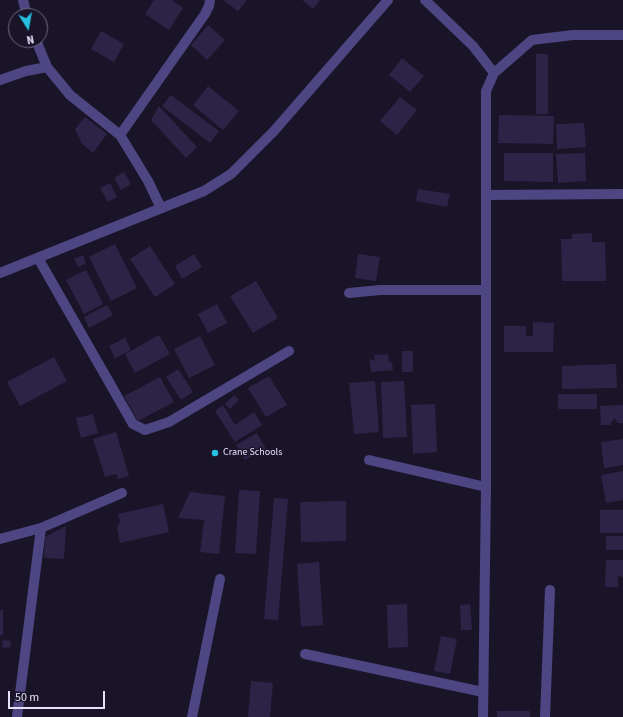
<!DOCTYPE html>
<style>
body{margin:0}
#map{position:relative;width:623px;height:717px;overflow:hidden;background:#1a1429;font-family:"Source Sans 3",sans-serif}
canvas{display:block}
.north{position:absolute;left:8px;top:8px;width:40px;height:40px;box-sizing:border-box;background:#1a1429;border:1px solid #6c667d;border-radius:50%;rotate:169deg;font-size:11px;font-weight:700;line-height:16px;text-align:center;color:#e6e0fb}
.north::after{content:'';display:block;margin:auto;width:14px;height:18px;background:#25c0e2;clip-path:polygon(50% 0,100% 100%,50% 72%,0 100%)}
.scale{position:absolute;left:8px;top:691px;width:97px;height:18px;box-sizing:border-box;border:2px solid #e6e0fb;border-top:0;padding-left:5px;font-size:12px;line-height:14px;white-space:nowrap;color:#e6e0fb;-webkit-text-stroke:3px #1a1429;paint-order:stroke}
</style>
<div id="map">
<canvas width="623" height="717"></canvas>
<div class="north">N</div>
<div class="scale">50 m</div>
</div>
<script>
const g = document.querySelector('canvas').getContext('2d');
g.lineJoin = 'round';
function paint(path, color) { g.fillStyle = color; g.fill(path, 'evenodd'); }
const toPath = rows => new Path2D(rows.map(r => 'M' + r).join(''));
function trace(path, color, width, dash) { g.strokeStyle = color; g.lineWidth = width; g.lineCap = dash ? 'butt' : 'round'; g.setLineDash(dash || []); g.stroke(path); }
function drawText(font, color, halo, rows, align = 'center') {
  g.font = font + ' "Source Sans 3",sans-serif'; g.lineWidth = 3; g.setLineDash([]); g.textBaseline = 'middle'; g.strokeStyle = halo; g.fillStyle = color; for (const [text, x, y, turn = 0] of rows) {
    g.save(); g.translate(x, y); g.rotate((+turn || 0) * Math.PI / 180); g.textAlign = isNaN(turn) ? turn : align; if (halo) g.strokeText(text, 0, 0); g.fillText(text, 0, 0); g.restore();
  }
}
const building = toPath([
 [154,0,172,0,183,8,169,30,145,14],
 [223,0,247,0,238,11],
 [302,0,320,0,313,9],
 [208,25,225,40,207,60,191,45],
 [101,31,124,44,114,62,91,49],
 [536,54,548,54,548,114,536,114],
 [402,58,424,76,410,92,389,75],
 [208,86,239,111,223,130,193,105],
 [171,95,219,131,210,143,162,106],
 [400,97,417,110,397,135,380,121],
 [159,106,197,147,186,158,151,120],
 [499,115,554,116,553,144,498,143],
 [85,117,107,134,93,153,82,144,75,129],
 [584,123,586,147,557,149,556,124],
 [504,153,553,153,553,182,504,181],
 [585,153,586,181,558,183,556,154],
 [124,172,131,184,121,190,114,178],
 [110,183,117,197,108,202,100,188],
 [418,189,450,194,447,207,416,201],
 [592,233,592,242,605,242,606,281,562,281,561,239,572,239,572,234],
 [115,244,137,288,111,301,89,257],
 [150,246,175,284,155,297,130,259],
 [194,254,202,267,182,279,175,266],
 [358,254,380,257,376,281,355,278],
 [83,255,86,263,78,267,74,259],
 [86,270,103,304,84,314,66,280],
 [256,281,278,318,253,333,230,296],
 [217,304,227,323,208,333,198,314],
 [107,305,113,315,89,328,84,317],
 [533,322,554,323,553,352,504,352,504,326,526,326,526,336,533,336],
 [159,335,170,354,135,373,125,354],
 [200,336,215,365,189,378,174,349],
 [125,338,131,350,115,358,109,346],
 [402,351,413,351,413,372,402,372],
 [388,354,389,363,392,362,393,370,371,372,370,359,375,361,374,355],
 [54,357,67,381,20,406,7,382],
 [616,364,617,388,562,389,562,366],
 [178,369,193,392,181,400,166,377],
 [269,376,287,405,266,417,248,388],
 [160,377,174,402,138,421,124,396],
 [375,381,379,432,354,434,349,383],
 [404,381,407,437,383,438,381,382],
 [558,394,597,394,597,409,558,409],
 [234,395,239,400,230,409,225,404],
 [435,404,437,452,413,454,411,405],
 [223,405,235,425,254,412,262,425,235,442,215,411],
 [623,405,623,423,618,423,614,418,610,425,601,425,600,406],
 [93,414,98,433,81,438,76,418],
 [116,432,129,476,118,479,116,474,105,477,93,439],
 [257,433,266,449,245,460,236,445],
 [623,439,623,465,604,468,601,442],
 [623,471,623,500,606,503,601,475],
 [239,490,260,491,256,554,235,553],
 [190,492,225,496,219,554,200,552,204,520,178,518],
 [274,498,288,499,278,620,264,619],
 [346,501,346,541,301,542,300,502],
 [163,504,169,532,120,543,117,528,120,522,118,514],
 [600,510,623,510,623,533,600,533],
 [66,526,64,559,44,558,45,537],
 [606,536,623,536,623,550,606,550],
 [606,560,623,560,623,577,618,576,618,587,605,587],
 [319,562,323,625,301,627,297,564],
 [407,604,408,647,388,648,387,605],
 [470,604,472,630,461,630,460,605],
 [0,610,3,610,3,635,0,635],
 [441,636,457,639,450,674,434,671],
 [3,640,11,641,10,648,2,647],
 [251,681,273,683,270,717,248,717],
 [497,711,530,711,530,717,497,717]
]);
const minor = toPath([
 [23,0,27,16],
 [425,0,473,46,494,73],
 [36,40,47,67,70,95,120,135,148,181,161,208],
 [0,80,26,71,47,67],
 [120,135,205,14,209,6,210,0],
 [487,195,623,194],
 [38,258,133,424,145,430,169,422,289,351],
 [0,273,204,191,231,174,274,131,388,0],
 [349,293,380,290,485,290],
 [369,460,486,487],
 [0,539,41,528,122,493],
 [305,654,483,692],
 [17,717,41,528],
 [192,717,220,579],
 [483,717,486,487,486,91,494,73,532,40,573,35,623,35],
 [545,717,550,590]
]);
const markers = [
 [215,453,4,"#25c0e2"]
];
const poiNames = [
 ["Crane Schools",223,453]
];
paint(building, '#2d2347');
trace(minor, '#4d4682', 10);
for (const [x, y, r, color] of markers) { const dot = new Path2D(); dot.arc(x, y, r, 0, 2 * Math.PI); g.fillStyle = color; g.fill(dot); trace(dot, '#1a1429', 1.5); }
drawText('10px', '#e6e0fb', '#1a1429', poiNames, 'left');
</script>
